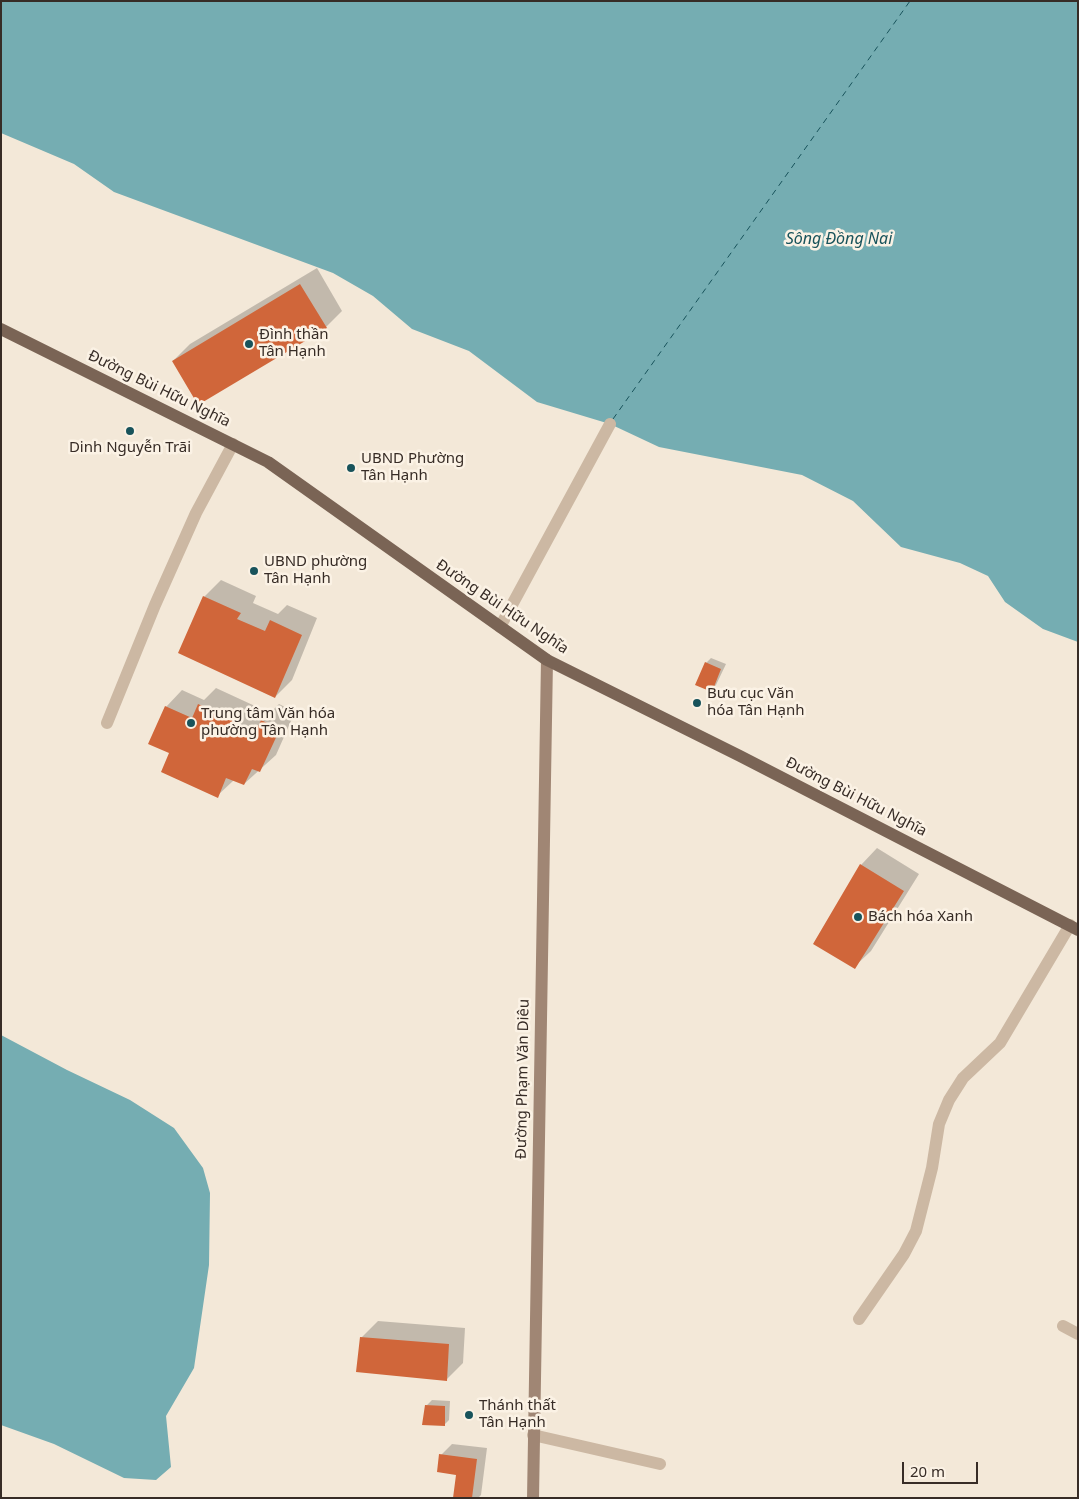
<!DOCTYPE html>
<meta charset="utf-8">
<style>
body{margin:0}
#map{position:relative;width:1079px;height:1499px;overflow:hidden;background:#f3e8d8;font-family:"Noto Sans",sans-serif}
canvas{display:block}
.frame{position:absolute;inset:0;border:2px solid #372c26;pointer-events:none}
.scale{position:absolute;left:902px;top:1462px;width:76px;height:22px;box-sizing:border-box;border:2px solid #372c26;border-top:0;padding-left:6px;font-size:15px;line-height:18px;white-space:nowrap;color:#372c26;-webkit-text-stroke:4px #fbf2e5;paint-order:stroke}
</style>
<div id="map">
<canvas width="1079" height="1499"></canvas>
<div class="frame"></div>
<div class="scale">20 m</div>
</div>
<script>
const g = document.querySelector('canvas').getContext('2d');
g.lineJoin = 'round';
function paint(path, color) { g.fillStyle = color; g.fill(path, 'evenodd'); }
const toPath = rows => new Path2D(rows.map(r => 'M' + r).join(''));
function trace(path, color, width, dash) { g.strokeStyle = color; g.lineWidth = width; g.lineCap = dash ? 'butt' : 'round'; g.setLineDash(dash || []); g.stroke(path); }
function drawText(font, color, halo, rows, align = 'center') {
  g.font = font + ' "Noto Sans",sans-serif'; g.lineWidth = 5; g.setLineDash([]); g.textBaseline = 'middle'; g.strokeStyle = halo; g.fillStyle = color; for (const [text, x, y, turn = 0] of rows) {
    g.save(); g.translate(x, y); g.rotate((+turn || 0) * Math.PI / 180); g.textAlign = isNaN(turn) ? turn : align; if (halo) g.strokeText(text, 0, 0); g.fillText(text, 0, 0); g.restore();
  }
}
const water = toPath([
 [1,1,1078,1,1078,642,1043,629,1005,602,988,576,960,563,901,547,853,501,802,475,659,447,610,424,537,402,469,351,412,329,373,296,333,273,114,192,74,164,1,133],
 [1,1035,67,1070,130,1100,174,1128,203,1168,210,1193,209,1265,194,1368,166,1416,171,1467,156,1480,124,1478,54,1444,1,1425]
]);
const shadow = toPath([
 [317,268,342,311,326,327,173,361,190,344],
 [221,580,256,596,253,603,278,614,287,605,317,618,292,680,275,697,204,597],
 [711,658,726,664,716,685,711,690,706,663],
 [216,688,255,706,251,715,263,720,279,704,295,712,276,755,244,784,234,780,217,796,171,753,166,707,182,690,204,700],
 [877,848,919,874,871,951,854,967,814,943,861,865],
 [378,1321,465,1328,463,1363,446,1380,361,1338],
 [432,1400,450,1401,449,1420,444,1425,427,1405],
 [452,1444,487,1448,481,1495,478,1498,454,1498,457,1473,441,1455]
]);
const ferry = toPath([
 [613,419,910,1]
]);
const building = toPath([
 [300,284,327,328,198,405,172,361],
 [203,596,241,613,237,619,265,631,270,620,302,635,275,698,178,653],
 [705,662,721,669,712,692,695,685],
 [198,704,239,722,235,732,253,739,261,720,280,729,260,772,252,769,244,785,226,778,218,798,161,772,169,753,148,744,165,706,192,718],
 [860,864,904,891,855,969,813,944],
 [360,1337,449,1344,447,1381,356,1372],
 [425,1405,445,1406,445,1426,422,1425],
 [439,1454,477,1459,472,1498,453,1498,456,1475,437,1472]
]);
const minor = toPath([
 [500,627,610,424],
 [107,723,155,605,196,513,233,444],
 [859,1319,904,1254,916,1231,932,1168,939,1124,949,1100,963,1078,1000,1043,1070,925],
 [1063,1326,1078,1334],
 [533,1435,660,1464]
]);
const secondary = toPath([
 [533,1498,547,660]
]);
const primary = toPath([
 [1,329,268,462,547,660,740,756,1078,930]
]);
const markers = [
 [249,344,5,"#18535b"],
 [130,431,5,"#18535b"],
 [351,468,5,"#18535b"],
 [254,571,5,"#18535b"],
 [697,703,5,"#18535b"],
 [191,723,5,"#18535b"],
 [858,917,5,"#18535b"],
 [469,1415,5,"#18535b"]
];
const poiNames = [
 ["Đình thần",259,335],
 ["Tân Hạnh",259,352],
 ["Dinh Nguyễn Trãi",130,448,"center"],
 ["UBND Phường",361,459],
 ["Tân Hạnh",361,476],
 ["UBND phường",264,562],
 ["Tân Hạnh",264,579],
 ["Bưu cục Văn",707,694],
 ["hóa Tân Hạnh",707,711],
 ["Trung tâm Văn hóa",201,714],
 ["phường Tân Hạnh",201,731],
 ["Bách hóa Xanh",868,917],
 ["Thánh thất",479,1406],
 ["Tân Hạnh",479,1423]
];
const streetNames = [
 ["Đường Bùi Hữu Nghĩa",159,389,26],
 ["Đường Bùi Hữu Nghĩa",502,607,34],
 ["Đường Bùi Hữu Nghĩa",856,797,27],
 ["Đường Phạm Văn Diêu",523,1079,-89]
];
const waterNames = [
 ["Sông Đồng Nai",839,239]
];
paint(water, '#75adb2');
paint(shadow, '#0003');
trace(ferry, '#18535b', 1, [6, 5]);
paint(building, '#d0663a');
trace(minor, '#ccb8a3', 12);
trace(secondary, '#a08674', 12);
trace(primary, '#7a6455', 12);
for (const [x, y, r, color] of markers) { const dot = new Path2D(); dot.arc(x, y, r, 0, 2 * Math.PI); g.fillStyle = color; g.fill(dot); trace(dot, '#fbf2e5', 2); }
drawText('15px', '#372c26', '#fbf2e5', poiNames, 'left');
drawText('15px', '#372c26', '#fbf2e5', streetNames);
drawText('italic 16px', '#18535b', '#fbf2e5', waterNames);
</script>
